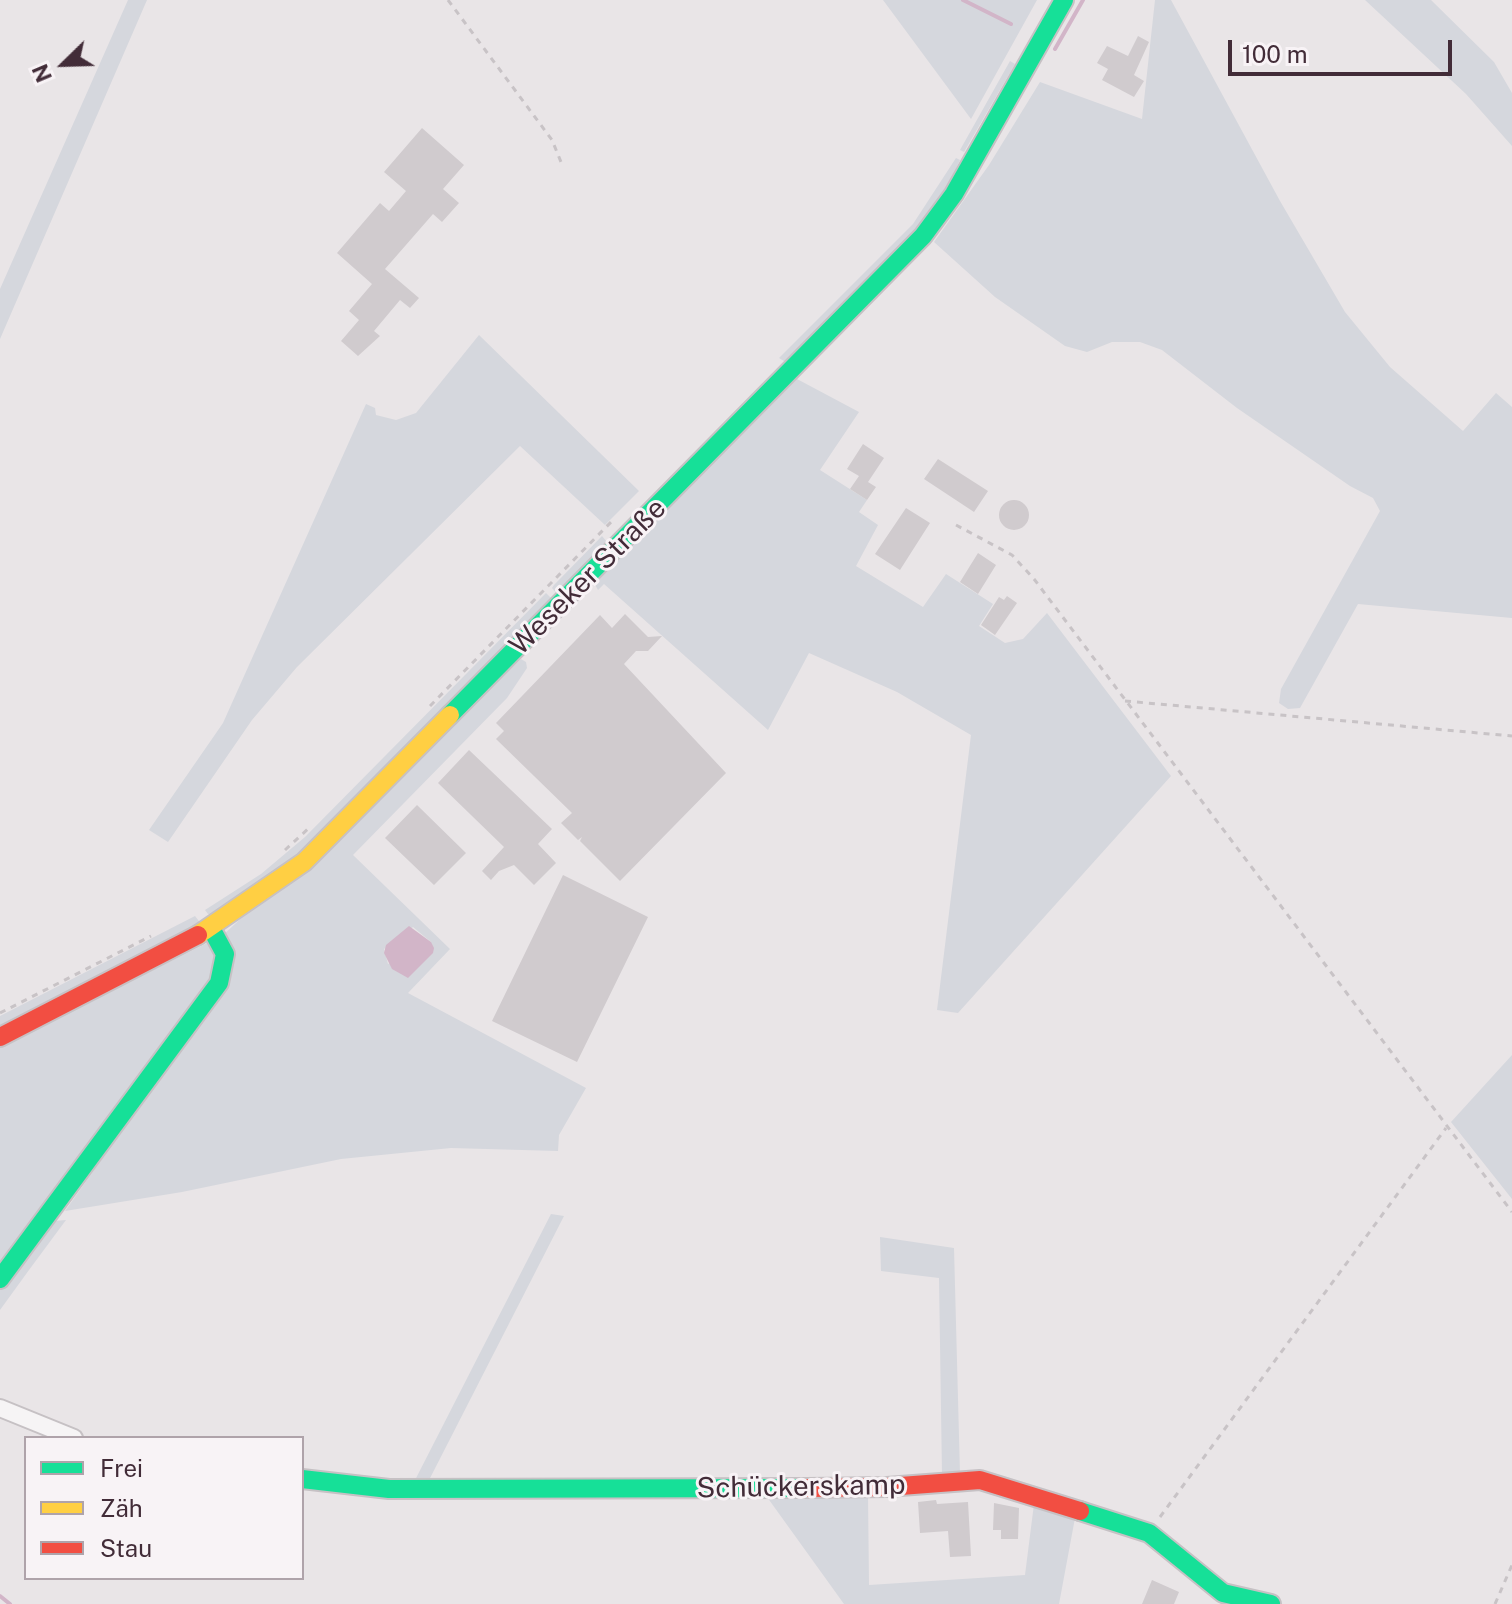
<!DOCTYPE html>
<meta charset="utf-8">
<style>
body{margin:0}
#map{position:relative;width:1512px;height:1604px;overflow:hidden;background:#e9e5e7;font-family:"Public Sans",sans-serif}
canvas{display:block}
.legend{position:absolute;left:24px;top:1436px;width:280px;height:144px;box-sizing:border-box;background:#f8f3f6;border:2px solid #afa3aa;margin:0;padding:10px 14px;list-style:none;font-size:24px;color:#422c38}
.legend li{display:flex;align-items:center;gap:16px;height:40px}
.legend b{width:40px;border:2px solid #afa3aa}
.north{position:absolute;left:24px;top:24px;width:80px;height:80px;-webkit-text-stroke:6px #f8f3f6;paint-order:stroke;rotate:247deg;font-size:22px;font-weight:700;line-height:32px;text-align:center;color:#422c38}
.north::after{content:'';display:block;margin:auto;width:28px;height:36px;background:#422c38;clip-path:polygon(50% 0,100% 100%,50% 72%,0 100%)}
.scale{position:absolute;left:1228px;top:40px;width:224px;height:36px;box-sizing:border-box;border:4px solid #422c38;border-top:0;padding-left:10px;font-size:24px;line-height:28px;white-space:nowrap;color:#422c38;-webkit-text-stroke:6px #f8f3f6;paint-order:stroke}
</style>
<div id="map">
<canvas width="1512" height="1604"></canvas>
<ul class="legend">
<li><b style="height:10px;background:#16e098"></b>Frei</li>
<li><b style="height:10px;background:#ffcf43"></b>Zäh</li>
<li><b style="height:10px;background:#f24e42"></b>Stau</li>
</ul>
<div class="north">N</div>
<div class="scale">100 m</div>
</div>
<script>
const g = document.querySelector('canvas').getContext('2d');
g.lineJoin = 'round';
function paint(path, color) { g.fillStyle = color; g.fill(path, 'evenodd'); }
const toPath = rows => new Path2D(rows.map(r => 'M' + r).join(''));
function trace(path, color, width, dash) { g.strokeStyle = color; g.lineWidth = width; g.lineCap = dash ? 'butt' : 'round'; g.setLineDash(dash || []); g.stroke(path); }
function drawText(font, color, halo, rows, align = 'center') {
  g.font = font + ' "Public Sans",sans-serif'; g.lineWidth = 6; g.setLineDash([]); g.textBaseline = 'middle'; g.strokeStyle = halo; g.fillStyle = color; for (const [text, x, y, turn = 0] of rows) {
    g.save(); g.translate(x, y); g.rotate((+turn || 0) * Math.PI / 180); g.textAlign = isNaN(turn) ? turn : align; if (halo) g.strokeText(text, 0, 0); g.fillText(text, 0, 0); g.restore();
  }
}
const green = toPath([
 [128,0,147,0,0,339,0,289],
 [883,0,1037,0,971,119],
 [1155,0,1171,0,1280,201,1345,312,1390,367,1463,431,1496,393,1512,407,1512,618,1358,604,1300,708,1288,709,1279,703,1281,689,1380,511,1373,498,1350,486,1237,408,1162,350,1140,342,1112,342,1087,352,1065,346,995,297,934,242,989,165,1040,82,1142,119],
 [1365,0,1431,0,1494,62,1512,93,1512,146,1466,94],
 [1010,61,1015,64,964,152,960,150],
 [956,158,960,160,936,214,787,363,779,358,913,224],
 [479,335,639,491,605,525,520,446,297,667,252,720,168,842,149,830,223,723,366,404,375,408,376,415,396,420,416,413],
 [797,379,859,412,820,470,867,500,859,512,878,525,856,566,923,607,946,574,993,604,979,626,1005,643,1023,639,1047,613,1171,776,958,1013,937,1010,971,735,897,692,809,653,768,730,604,584,598,590,593,581],
 [602,536,607,542,559,596,552,588,554,585],
 [546,593,554,601,306,850,212,916,208,914,205,910,261,874,305,837],
 [521,659,526,662,527,668,507,698,353,855,450,949,408,993,586,1088,559,1135,558,1151,451,1148,341,1159,182,1192,65,1211,226,984,222,936],
 [413,927,431,942,388,964,384,949],
 [195,916,202,925,0,1030,0,1016],
 [207,943,221,964,0,1270,0,1047],
 [1512,1055,1512,1199,1451,1122],
 [551,1214,564,1216,426,1486,412,1486],
 [66,1220,29,1270,0,1310,0,1286,55,1221],
 [880,1237,954,1248,960,1474,942,1475,939,1278,881,1271],
 [868,1495,869,1585,1025,1575,1034,1504,1075,1518,1059,1604,844,1604,767,1497]
]);
const water = toPath([
 [409,926,431,942,434,948,433,953,408,978,392,969,384,953,386,945]
]);
const stream = toPath([
 [963,0,1011,24],
 [1055,49,1083,0],
 [0,1596,10,1604]
]);
const building = toPath([
 [1138,36,1149,42,1134,75,1144,81,1134,97,1102,80,1108,69,1097,63,1107,46,1128,56],
 [422,128,464,165,443,189,459,203,442,222,433,214,385,269,419,298,410,308,400,300,374,331,380,336,358,356,341,341,359,320,349,311,372,284,337,253,380,203,389,211,406,191,384,172],
 [863,444,884,458,868,482,876,487,867,500,850,489,859,476,847,469],
 [938,459,988,491,974,512,924,479],
 '999 515a15 15 0 1 1 30 0a15 15 0 1 1-30 0Z',
 [906,508,930,523,900,570,875,554],
 [978,553,996,565,978,594,960,582],
 [1007,596,1017,603,995,635,981,625,999,597,1004,600],
 [625,614,648,637,662,636,648,651,636,651,624,664,726,773,620,881,580,841,582,837,578,840,561,823,572,813,496,739,504,731,496,723,600,615,612,628],
 [469,750,552,829,538,844,556,863,534,885,514,865,499,871,491,880,482,871,504,847,438,783],
 [417,805,466,853,434,885,385,838],
 [563,875,648,917,577,1062,492,1021],
 [936,1500,937,1504,968,1502,971,1556,950,1557,948,1531,920,1533,918,1502],
 [994,1503,1019,1508,1018,1539,1001,1539,1001,1530,993,1530],
 [1152,1580,1179,1592,1174,1604,1142,1604]
]);
const path = toPath([
 [448,0,552,140,561,162],
 [956,525,1012,555,1034,579,1512,1212],
 [1125,701,1512,736],
 [430,706,612,521],
 [285,850,309,828],
 [0,1013,151,936],
 [1160,1517,1446,1128],
 [1495,1604,1512,1565]
]);
const street = toPath([
 [0,1408,74,1438]
]);
const fast = toPath([
 [450,715,923,236,954,194,1064,0],
 [0,1279,219,983,225,954,211,928],
 [302,1479,389,1489,807,1488],
 [1080,1511,1149,1533,1223,1593,1271,1604]
]);
const slow = toPath([
 [198,935,304,862,450,715]
]);
const jam = toPath([
 [0,1037,198,935],
 [807,1488,887,1487,980,1480,1080,1511]
]);
const streetNames = [
 ["Weseker Straße",588,577,-45],
 ["Schückerskamp",801,1487,-1]
];
paint(green, '#d5d7dd');
paint(water, '#d2b5c8');
trace(stream, '#d2b5c8', 4);
paint(building, '#d0cbce');
trace(street, '#c6c1c4', 20);
trace(fast, '#c6c1c4', 22);
trace(slow, '#c6c1c4', 22);
trace(jam, '#c6c1c4', 22);
trace(path, '#c8c3c6', 3, [6, 6]);
trace(street, '#f6f4f5', 16);
trace(fast, '#16e098', 18);
trace(slow, '#ffcf43', 18);
trace(jam, '#f24e42', 18);
drawText('28px', '#422c38', '#f8f3f6', streetNames);
</script>
